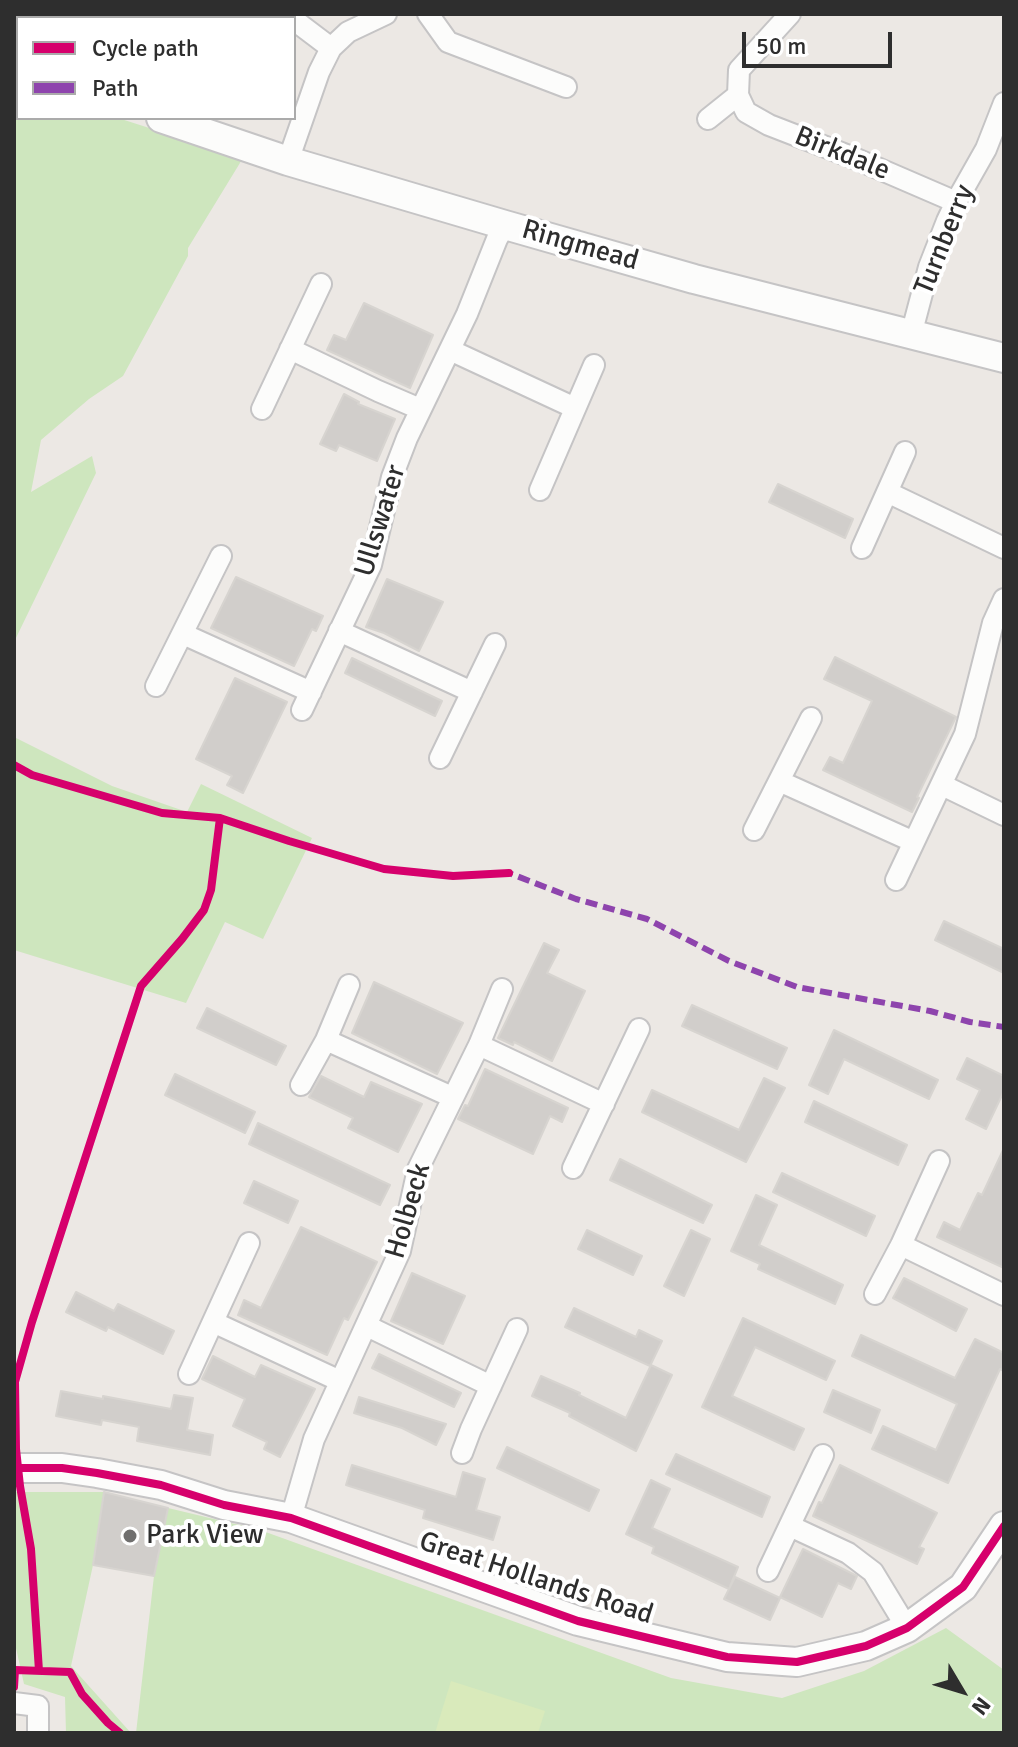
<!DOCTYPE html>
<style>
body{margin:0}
#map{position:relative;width:1018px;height:1747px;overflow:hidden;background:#ece8e4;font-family:Signika,sans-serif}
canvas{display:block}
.frame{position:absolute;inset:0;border:16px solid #2e2e2e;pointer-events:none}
.legend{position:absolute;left:16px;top:16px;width:280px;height:104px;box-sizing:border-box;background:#fff;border:2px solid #ababab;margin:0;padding:10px 14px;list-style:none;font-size:24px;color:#2e2e2e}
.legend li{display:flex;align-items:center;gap:16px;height:40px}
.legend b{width:40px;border:2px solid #ababab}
.north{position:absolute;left:922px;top:1651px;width:80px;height:80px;-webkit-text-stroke:6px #fff;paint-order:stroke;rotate:128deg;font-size:22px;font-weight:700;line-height:32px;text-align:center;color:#2e2e2e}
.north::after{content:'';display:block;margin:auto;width:28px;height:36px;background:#2e2e2e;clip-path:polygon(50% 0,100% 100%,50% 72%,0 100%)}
.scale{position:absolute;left:742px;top:32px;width:150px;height:36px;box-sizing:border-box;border:4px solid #2e2e2e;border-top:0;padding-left:10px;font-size:24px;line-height:28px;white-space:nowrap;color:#2e2e2e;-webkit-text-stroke:6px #fff;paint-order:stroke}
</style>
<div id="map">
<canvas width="1018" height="1747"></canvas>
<div class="frame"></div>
<ul class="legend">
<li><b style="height:10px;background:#d6006c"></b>Cycle path</li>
<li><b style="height:10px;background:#8e44ad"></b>Path</li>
</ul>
<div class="north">N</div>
<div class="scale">50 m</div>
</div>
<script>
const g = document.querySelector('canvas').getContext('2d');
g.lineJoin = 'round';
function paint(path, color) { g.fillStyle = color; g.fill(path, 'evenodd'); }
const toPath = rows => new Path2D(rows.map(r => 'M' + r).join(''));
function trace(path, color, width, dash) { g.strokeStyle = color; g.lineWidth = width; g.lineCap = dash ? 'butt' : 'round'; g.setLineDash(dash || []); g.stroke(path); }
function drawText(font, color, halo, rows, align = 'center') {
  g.font = font + ' Signika,sans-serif'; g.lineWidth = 8; g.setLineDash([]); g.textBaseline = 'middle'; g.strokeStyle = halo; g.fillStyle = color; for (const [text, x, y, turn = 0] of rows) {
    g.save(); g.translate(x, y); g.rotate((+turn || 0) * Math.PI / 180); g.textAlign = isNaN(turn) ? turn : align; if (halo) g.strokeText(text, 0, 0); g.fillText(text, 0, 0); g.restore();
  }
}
const green = toPath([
 [14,97,18,97,18,118,118,118,243,158,188,248,188,256,123,376,89,399,41,440,31,492,92,456,96,473,14,642],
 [14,737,112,786,187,812,201,784,312,838,263,939,225,922,186,1003,14,950],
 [14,1492,104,1492,93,1565,71,1666,131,1733,66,1733,65,1697,24,1684,14,1639],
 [168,1508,260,1530,671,1678,782,1698,864,1671,946,1628,1004,1670,1004,1733,136,1733,154,1576]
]);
const pitch = toPath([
 [451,1681,545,1711,538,1733,435,1733]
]);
const building = toPath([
 [364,303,433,335,410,388,327,350,334,335,346,340,364,303],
 [344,394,359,402,358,404,395,419,377,461,339,445,336,451,320,444,344,394],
 [778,484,853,519,845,538,769,502,778,484],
 [236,577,323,616,316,631,312,629,294,666,211,628,236,577],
 [387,579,443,602,419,651,384,633,366,627,387,579],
 [835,657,956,717,917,797,919,798,912,812,823,770,830,757,843,763,872,701,824,679,835,657],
 [352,658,442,701,435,716,345,673,352,658],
 [235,678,287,702,243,793,227,785,232,776,196,759,235,678],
 [944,921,1004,949,1004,973,935,940,944,921],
 [544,943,559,950,547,973,585,991,552,1061,514,1042,513,1045,498,1038,544,943],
 [374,982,463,1023,437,1074,352,1033,374,982],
 [692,1005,787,1048,777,1069,682,1026,692,1005],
 [207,1008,286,1046,276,1065,197,1028,207,1008],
 [834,1030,938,1080,929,1099,844,1059,828,1094,809,1085,834,1030],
 [967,1058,1004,1076,1004,1091,986,1129,966,1119,980,1090,957,1079,967,1058],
 [485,1069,568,1108,562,1122,550,1116,533,1154,458,1119,465,1105,468,1106,485,1069],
 [175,1074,255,1112,245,1133,165,1095,175,1074],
 [321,1076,364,1097,371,1082,422,1104,398,1152,348,1128,353,1118,309,1097,321,1076],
 [764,1078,785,1088,746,1162,642,1112,652,1090,739,1130,764,1078],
 [814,1101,907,1145,898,1165,805,1122,814,1101],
 [258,1123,390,1185,380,1205,249,1144,258,1123],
 [1004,1148,1004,1268,937,1237,944,1222,960,1230,978,1193,982,1195,1004,1148],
 [620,1159,712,1205,703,1223,610,1180,620,1159],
 [782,1173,875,1216,866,1236,773,1192,782,1173],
 [254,1181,298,1201,288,1223,244,1203,254,1181],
 [756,1195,777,1205,759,1245,843,1285,835,1304,758,1269,760,1264,731,1251,756,1195],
 [301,1227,377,1262,348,1320,344,1318,327,1355,238,1315,244,1300,261,1308,301,1227],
 [587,1230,642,1256,633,1275,578,1249,587,1230],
 [691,1230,710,1239,684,1296,664,1286,691,1230],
 [412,1273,465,1296,443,1344,391,1321,412,1273],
 [904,1278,967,1309,956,1331,893,1298,904,1278],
 [76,1292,114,1311,118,1304,174,1331,163,1354,108,1327,106,1331,66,1312,76,1292],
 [574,1308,636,1337,639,1330,662,1341,650,1366,565,1327,574,1308],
 [743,1318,835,1361,826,1380,755,1347,732,1396,804,1429,794,1450,702,1407,743,1318],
 [861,1335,955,1378,975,1339,1004,1353,1004,1371,1000,1369,948,1483,872,1449,883,1426,936,1450,957,1404,852,1356,861,1335],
 [379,1354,461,1393,454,1407,372,1368,379,1354],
 [213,1356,255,1377,261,1365,315,1389,280,1457,264,1449,267,1442,233,1426,245,1399,202,1379,213,1356],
 [651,1365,672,1375,636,1451,569,1416,570,1413,532,1396,541,1376,580,1393,579,1395,626,1418,651,1365],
 [833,1390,880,1410,871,1433,824,1412,833,1390],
 [61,1391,103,1399,103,1396,171,1409,174,1395,193,1398,187,1430,213,1435,210,1455,137,1441,139,1427,102,1420,101,1425,56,1416,61,1391],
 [359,1397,446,1424,436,1445,402,1428,354,1413,359,1397],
 [507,1447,599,1490,589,1511,497,1468,507,1447],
 [676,1454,770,1497,762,1517,666,1474,676,1454],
 [352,1465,456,1497,463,1472,485,1479,476,1510,500,1517,493,1540,423,1518,425,1510,346,1485,352,1465],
 [840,1465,937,1513,919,1547,924,1549,917,1564,813,1516,819,1502,822,1503,840,1465],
 [651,1480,670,1489,652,1528,738,1567,729,1589,652,1553,654,1547,626,1534,651,1480],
 [104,1492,168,1508,154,1576,93,1565,104,1492],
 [803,1549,857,1576,851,1589,838,1583,822,1617,780,1597,803,1549],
 [735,1577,780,1598,770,1620,724,1599,735,1577]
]);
const street = toPath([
 [428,14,448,42,566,87],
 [294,20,331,48],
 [738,95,746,112,769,125,854,158,956,202],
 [708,119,738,95,739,70,790,14],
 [288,161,319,72,331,48,348,32,386,14],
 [911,335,929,267,947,221,956,202,986,149,1004,103],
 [290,349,378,391,420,409],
 [450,350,575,408],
 [262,409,321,284],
 [540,490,594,365],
 [887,492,1004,548],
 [862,548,905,452],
 [339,631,472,692],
 [183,634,311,692],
 [156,686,221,556],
 [302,710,371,565,392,477,407,438,467,314,497,239,505,225],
 [440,758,495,644],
 [779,781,914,842],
 [942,785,1004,815],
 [754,830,811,718],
 [896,880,965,734,993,623,1004,599],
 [326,1040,452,1097],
 [479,1045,604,1104],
 [301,1085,326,1040,349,985],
 [573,1168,639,1029],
 [901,1245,1004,1295],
 [875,1294,901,1245,939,1161],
 [213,1322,340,1381],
 [367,1326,491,1386],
 [189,1374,249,1243],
 [462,1453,471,1429,517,1329],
 [291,1518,314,1439,400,1251,418,1169,479,1045,502,989],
 [790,1526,848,1553,873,1572,907,1628],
 [768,1571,823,1455],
 [14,1703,38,1706,38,1733]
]);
const secondary = toPath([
 [14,78,18,78],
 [161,118,288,161,505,225,694,279,1004,358],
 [14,1468,62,1468,97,1473,161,1485,224,1505,291,1518,578,1621,727,1657,797,1662,866,1646,907,1628,963,1587,1004,1526]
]);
const quiet = toPath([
 [501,874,509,873,576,899,647,919,729,961,797,987,930,1011,970,1022,1004,1027]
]);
const cycleway = toPath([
 [14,765,32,775,162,813,220,818,289,841,384,869,453,876,509,873],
 [14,1468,62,1468,97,1473,161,1485,224,1505,291,1518,578,1621,727,1657,797,1662,866,1646,907,1628,963,1587,1004,1526],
 [39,1671,31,1549,20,1486,16,1449,15,1382,32,1322,141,986,182,939,204,910,211,890,220,818],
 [14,1687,15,1670,70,1672,82,1694,108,1723,120,1733]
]);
const markers = [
 [130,1536,8,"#706f6e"]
];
const streetNames = [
 ["Birkdale",842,154,22],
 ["Turnberry",945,240,-68],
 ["Ringmead",580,246,16],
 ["Ullswater",381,521,-73],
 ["Holbeck",409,1211,-74],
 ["Great Hollands Road",536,1579,18]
];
const poiNames = [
 ["Park View",146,1536]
];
paint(green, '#cee6be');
paint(pitch, '#d9eabb');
paint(building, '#d1cecb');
trace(building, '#d7d4d0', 2);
trace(street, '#c5c4c5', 24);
trace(secondary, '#c5c4c5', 32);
trace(street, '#fcfcfb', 20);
trace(secondary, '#fcfcfb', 28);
trace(quiet, '#8e44ad', 6, [12, 6]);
trace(cycleway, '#d6006c', 8);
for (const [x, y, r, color] of markers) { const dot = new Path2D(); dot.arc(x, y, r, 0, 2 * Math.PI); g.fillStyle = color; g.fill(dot); trace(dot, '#fff', 3); }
drawText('28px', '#2e2e2e', '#fff', streetNames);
drawText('28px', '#2e2e2e', '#fff', poiNames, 'left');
</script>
